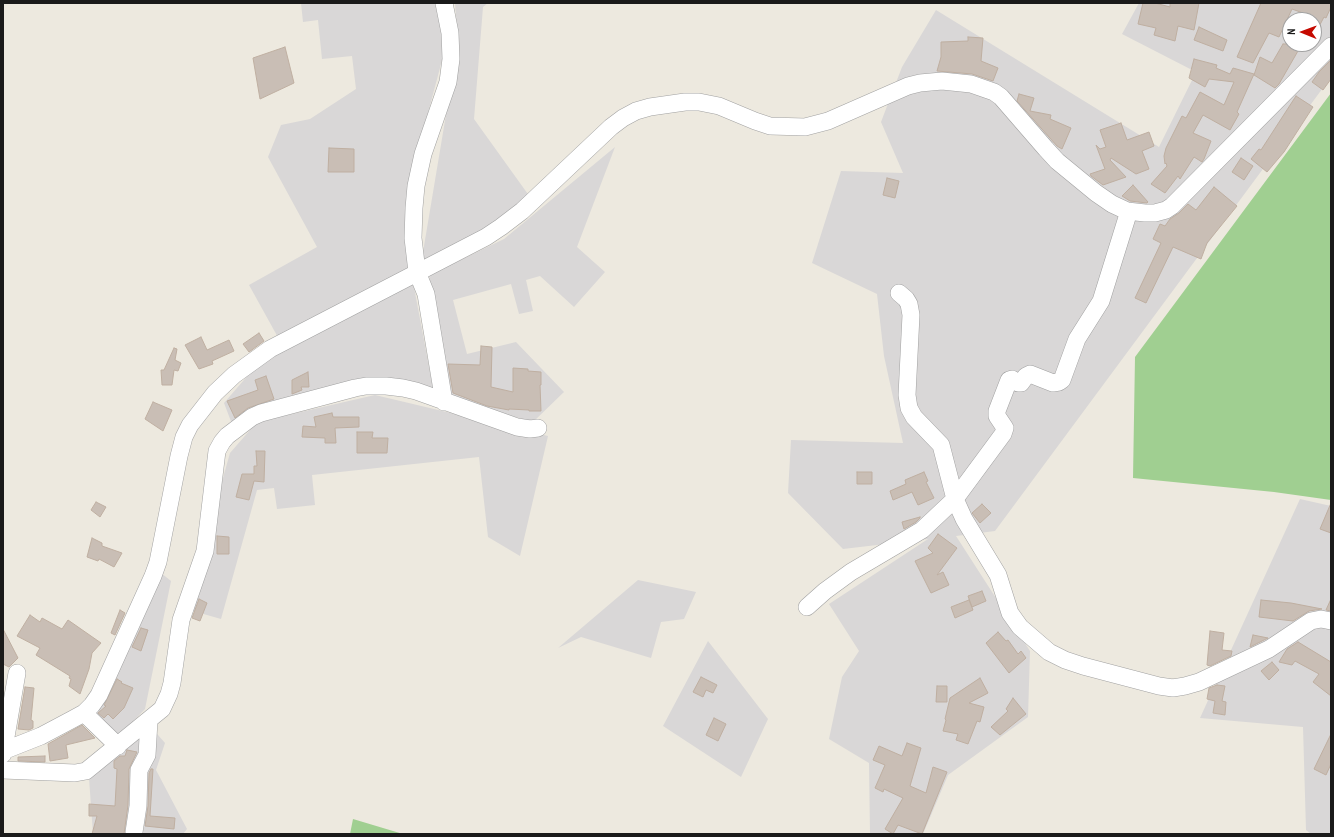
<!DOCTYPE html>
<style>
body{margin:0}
#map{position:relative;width:1334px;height:837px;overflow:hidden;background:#ede9df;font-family:"PT Sans Narrow",sans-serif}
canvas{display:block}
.frame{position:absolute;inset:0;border:4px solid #1a1a1a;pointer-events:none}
.north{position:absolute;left:1282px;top:12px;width:40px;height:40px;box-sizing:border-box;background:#fff;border:1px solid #a3a3a3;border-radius:50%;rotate:271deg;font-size:11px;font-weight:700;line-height:16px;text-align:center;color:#1a1a1a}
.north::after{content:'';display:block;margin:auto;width:14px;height:18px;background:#c50900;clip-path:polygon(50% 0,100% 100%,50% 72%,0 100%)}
</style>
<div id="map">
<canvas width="1334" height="837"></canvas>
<div class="frame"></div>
<div class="north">N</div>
</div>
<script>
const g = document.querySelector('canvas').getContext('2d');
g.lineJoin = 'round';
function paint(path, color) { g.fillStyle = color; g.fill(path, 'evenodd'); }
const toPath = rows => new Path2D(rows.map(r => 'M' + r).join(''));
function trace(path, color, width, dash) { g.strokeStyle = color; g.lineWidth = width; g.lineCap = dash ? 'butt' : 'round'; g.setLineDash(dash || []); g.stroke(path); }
const residential = toPath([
 [301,3,440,3,445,49,412,173,409,270,280,341,249,285,317,247,268,157,281,125,310,119,356,89,352,56,322,59,318,20,303,22],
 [455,3,488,3,483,7,474,119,530,197,492,224,421,264,458,43],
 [1139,3,1331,3,1331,77,995,531,956,536,1030,651,1028,717,948,775,923,834,870,834,869,763,829,739,842,677,859,651,829,604,928,539,843,549,788,493,791,440,903,443,884,356,877,294,812,263,841,171,903,173,881,122,902,67,936,10,1159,147,1196,72,1122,34],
 [1290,20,1314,20,1314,44,1290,44],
 [615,147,577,247,605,272,574,307,540,276,526,280,533,311,519,314,511,284,453,300,467,354,516,342,564,392,533,422,448,398,429,275,504,239],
 [413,282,434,393,393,381,232,424,224,403,256,366],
 [375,395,548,436,520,556,488,537,479,457,312,475,315,505,277,509,274,488,257,490,221,619,186,609,230,453,257,422],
 [1300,499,1331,506,1331,834,1311,834,1306,830,1303,727,1200,718],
 [161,573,171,581,145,709,118,737,92,712],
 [638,580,696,592,684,619,661,622,651,658,581,637,558,648],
 [708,641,768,719,741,777,663,726],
 [151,727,165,743,156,770,187,829,183,834,93,834,89,778]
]);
const forest = toPath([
 [1331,93,1331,500,1274,492,1133,478,1135,357],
 [353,819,403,834,350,834]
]);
const building = toPath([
 [1143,3,1155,3,1170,7,1170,3,1199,3,1194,30,1178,26,1175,41,1154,35,1156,28,1138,24,1143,3],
 [1261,3,1331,3,1331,7,1326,18,1324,17,1314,36,1314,17,1292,9,1279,37,1269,33,1253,63,1237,57,1261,3],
 [1199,27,1227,40,1223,51,1194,40,1199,27],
 [968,37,983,38,981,61,998,68,993,81,972,74,937,71,941,57,941,42,968,41,968,37],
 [1283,44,1302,44,1279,84,1275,88,1254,75,1260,57,1272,63,1283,44],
 [285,47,294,83,260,99,253,58,285,47],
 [1194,59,1217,65,1216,68,1230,74,1233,68,1254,74,1237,112,1239,114,1230,130,1203,115,1193,133,1211,141,1204,159,1202,162,1194,157,1180,179,1178,176,1165,193,1151,184,1167,166,1166,163,1165,164,1164,156,1166,148,1182,116,1186,118,1200,92,1224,105,1234,82,1209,79,1205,87,1189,78,1194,59],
 [1331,60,1331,79,1323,90,1312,82,1319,72,1331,60],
 [1019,94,1034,98,1030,111,1051,115,1050,119,1071,128,1062,149,1057,146,1017,101,1019,94],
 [1296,96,1313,107,1284,152,1267,172,1251,159,1259,149,1261,150,1296,96],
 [1121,123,1127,140,1149,132,1154,146,1142,151,1149,169,1136,174,1111,158,1110,160,1126,177,1103,185,1091,176,1090,174,1105,169,1096,145,1100,149,1106,147,1100,130,1121,123],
 [329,148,354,149,354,172,328,172,329,148],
 [1241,158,1253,166,1244,180,1232,172,1241,158],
 [887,178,899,181,895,198,883,195,887,178],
 [1133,185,1148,202,1147,203,1130,201,1122,196,1133,185],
 [1214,187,1237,206,1207,243,1201,259,1173,247,1146,303,1135,298,1161,243,1153,239,1160,224,1165,226,1170,219,1179,213,1188,204,1196,210,1214,187],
 [259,333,264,341,249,352,243,344,259,333],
 [201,337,207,350,229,340,234,351,212,361,213,364,199,369,185,345,201,337],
 [481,346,492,347,491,387,513,392,513,368,528,369,528,371,541,372,541,385,540,385,541,411,529,411,529,410,509,409,509,410,487,406,453,393,448,364,480,365,481,346],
 [174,348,177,349,175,360,181,363,178,371,174,370,172,385,162,385,161,370,164,370,174,348],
 [308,372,309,387,301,387,302,390,292,394,292,380,308,372],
 [266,376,274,399,248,408,235,418,227,401,258,390,255,380,266,376],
 [153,402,172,410,163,431,145,419,153,402],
 [332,413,333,417,359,417,359,427,335,428,336,443,325,443,325,438,302,437,303,426,316,427,314,417,332,413],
 [357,432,373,432,372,438,388,438,387,453,357,453,357,432],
 [256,451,265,451,264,482,254,481,249,500,236,497,242,474,254,474,254,466,257,466,256,451],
 [857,472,872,472,872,484,857,484,857,472],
 [924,472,928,481,926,482,934,498,918,505,912,492,893,500,890,491,906,484,905,480,924,472],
 [96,502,106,507,100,517,91,510,96,502],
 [1331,503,1331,533,1320,529,1331,503],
 [982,504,991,513,980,523,972,513,982,504],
 [920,517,920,518,916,522,904,529,902,522,920,517],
 [938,534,957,548,937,575,943,572,949,585,931,593,915,561,933,553,928,548,938,534],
 [217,536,229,537,229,554,217,554,217,536],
 [92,538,102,543,102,546,122,553,114,567,99,559,98,561,87,557,92,538],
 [982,591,986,601,972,607,968,596,982,591],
 [199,599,207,603,200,621,192,618,199,599],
 [1331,599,1331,611,1326,610,1331,599],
 [969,600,973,610,955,618,951,607,969,600],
 [1261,600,1291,603,1322,609,1309,611,1293,621,1259,617,1261,600],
 [120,610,125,613,115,635,111,633,120,610],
 [30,615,40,622,42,618,62,629,68,620,101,643,92,653,89,669,80,694,69,686,71,679,69,678,70,676,36,655,40,648,17,636,30,615],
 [141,628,148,630,141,651,132,647,141,628],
 [3,629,18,658,9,667,3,664,3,629],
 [1210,631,1224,633,1222,650,1232,651,1231,656,1210,666,1207,665,1210,631],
 [998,632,1006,641,1008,640,1018,654,1021,651,1026,658,1009,673,986,643,998,632],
 [1253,635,1268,638,1250,647,1253,635],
 [1298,642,1331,662,1331,696,1313,682,1319,674,1295,661,1292,665,1279,662,1287,649,1298,642],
 [1272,662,1279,670,1269,680,1261,671,1272,662],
 [701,677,717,685,713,693,706,690,703,697,693,692,701,677],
 [980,678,988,693,969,703,984,707,980,722,977,721,968,744,956,740,958,734,943,731,946,720,945,719,950,698,980,678],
 [117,679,122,682,121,683,133,688,124,708,113,719,108,714,104,718,98,713,106,706,104,705,117,679],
 [1217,685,1225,686,1222,701,1226,702,1225,715,1213,713,1215,701,1207,699,1209,688,1217,685],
 [937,686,947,686,947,702,936,702,937,686],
 [25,687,34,688,31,720,33,721,33,728,29,730,18,729,25,687],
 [1013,698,1026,714,1000,735,991,727,1008,711,1006,709,1013,698],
 [714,718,726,724,718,741,706,735,714,718],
 [82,725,95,738,66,745,68,758,50,761,48,744,82,725],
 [1331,734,1331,764,1326,775,1314,769,1331,734],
 [907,743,921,748,910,786,926,793,933,767,947,772,922,834,898,825,893,834,885,829,903,798,884,789,883,792,875,788,885,765,873,760,879,746,902,756,907,743],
 [127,750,137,752,129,769,128,805,124,834,92,834,97,816,89,816,89,804,115,806,117,769,114,768,114,761,120,756,125,756,127,750],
 [45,756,45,762,18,761,18,757,45,756],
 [151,769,153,769,150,816,175,818,174,829,145,826,148,806,149,773,151,769]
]);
const minor = toPath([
 [899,293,906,299,909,304,911,315,907,395,909,408,914,417,941,445,955,499,964,519,998,575,1010,613,1020,627,1049,652,1065,660,1083,666,1159,686,1173,688,1185,686,1199,682,1269,649,1311,621,1321,619,1331,621],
 [444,402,426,294,417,272,413,238,414,208,416,186,423,154,448,82,451,59,450,33,444,3],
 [807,607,825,591,851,572,922,530,955,499,1003,434,1005,428,997,416,997,411,1009,380,1012,379,1018,383,1021,383,1026,376,1030,374,1053,383,1059,382,1062,380,1077,339,1101,301,1129,211],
 [84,713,118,746],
 [3,751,41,736,73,719,84,713,92,705,99,695,153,576,158,562,179,456,184,437,190,425,215,393,234,375,270,349,486,237,501,227,522,211,611,127,623,118,636,111,650,107,685,102,699,102,719,106,755,121,770,126,805,127,828,121,908,86,920,83,942,81,971,84,994,92,1001,97,1046,149,1057,161,1096,193,1112,204,1127,211,1145,213,1155,213,1166,210,1172,206,1331,46],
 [3,754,17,673],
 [3,770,75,773,86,771,162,709,169,694,172,683,181,620,205,551,217,451,222,442,227,436,252,417,261,413,355,388,366,386,386,386,403,388,416,391,517,427,530,429,538,428],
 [134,832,138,806,139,770,147,755,149,721]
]);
paint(residential, '#d9d7d7');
paint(forest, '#a0cf91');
paint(building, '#c9beb5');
trace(building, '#bfafa1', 1);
trace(minor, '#a1a1a1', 18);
trace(minor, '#fff', 17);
</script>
